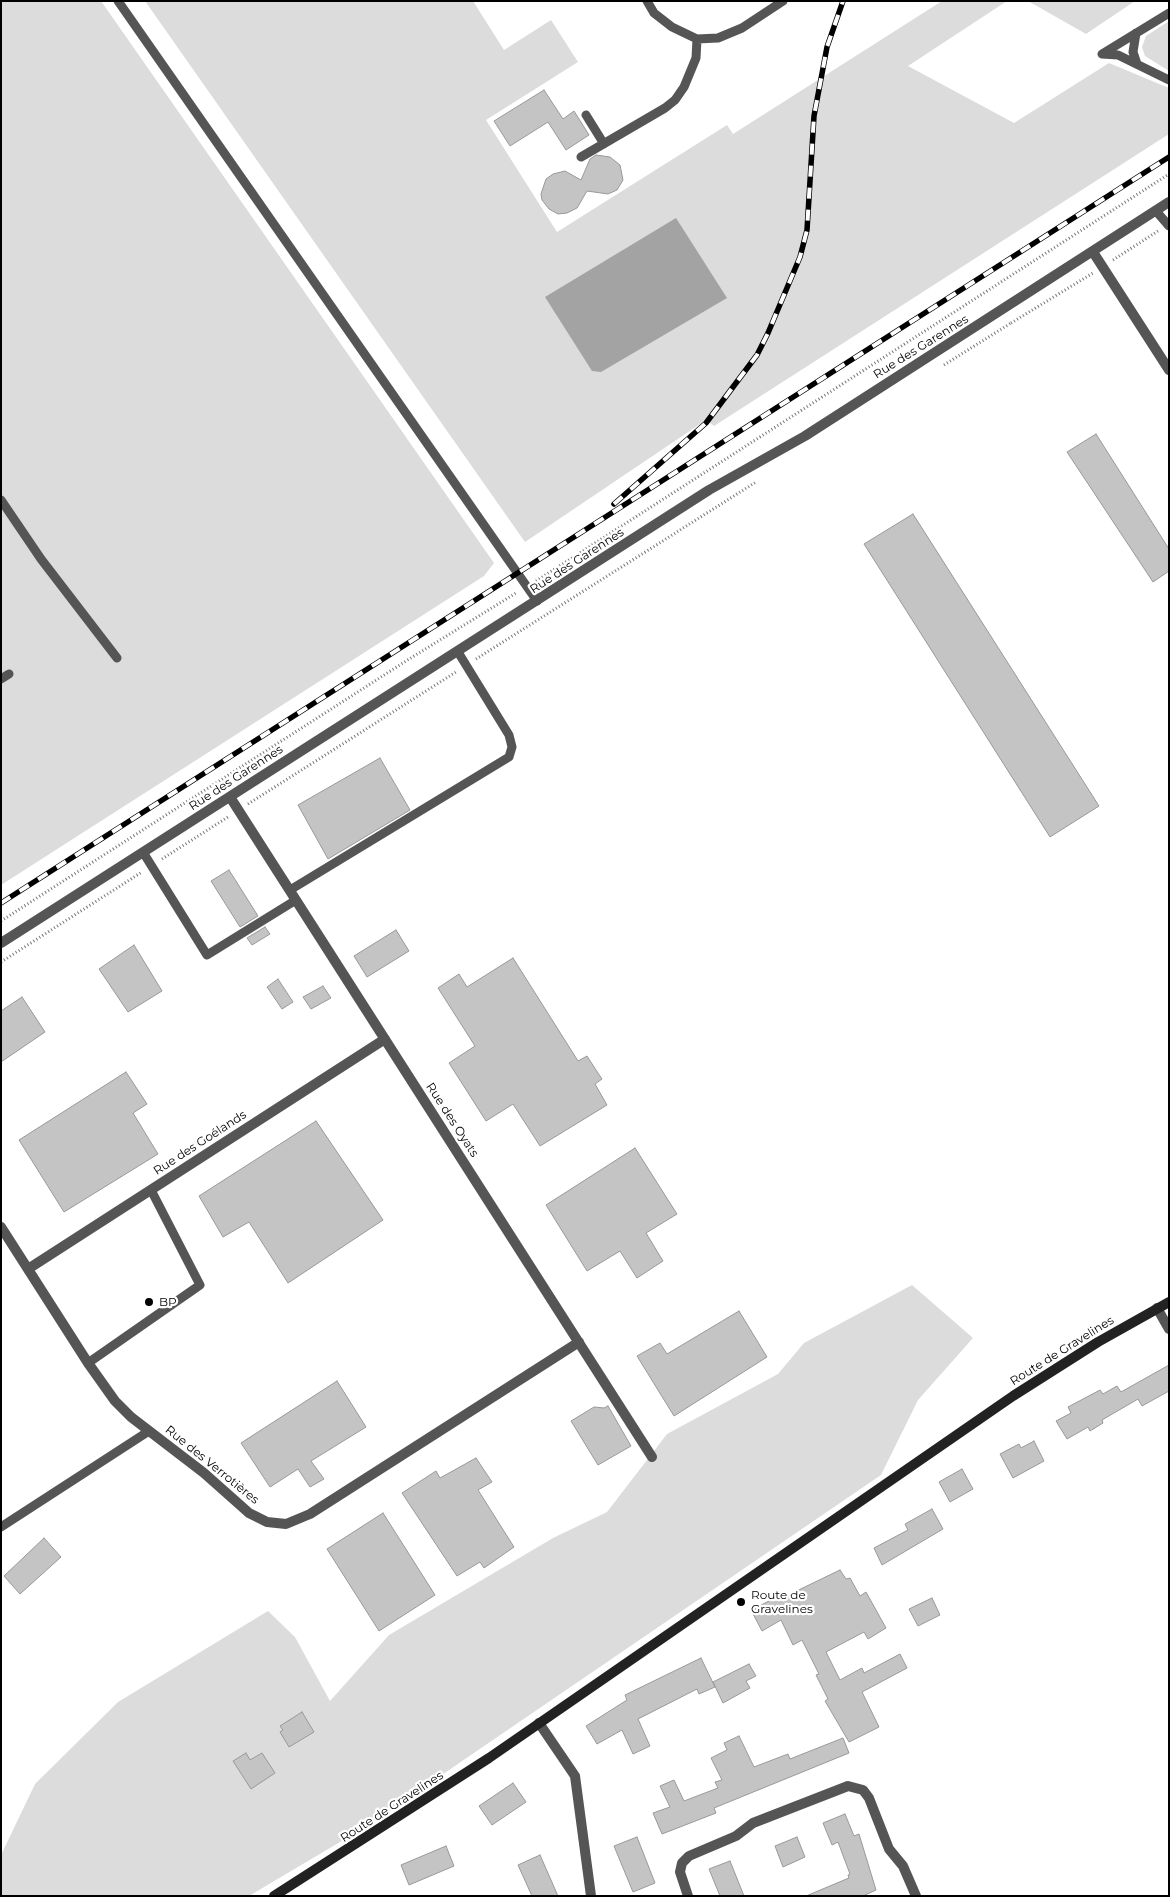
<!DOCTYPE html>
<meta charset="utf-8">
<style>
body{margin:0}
#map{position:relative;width:1170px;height:1897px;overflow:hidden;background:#fff;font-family:Montserrat,sans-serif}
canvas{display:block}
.frame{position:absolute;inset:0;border:2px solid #000;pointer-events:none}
</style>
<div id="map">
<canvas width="1170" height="1897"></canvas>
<div class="frame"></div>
</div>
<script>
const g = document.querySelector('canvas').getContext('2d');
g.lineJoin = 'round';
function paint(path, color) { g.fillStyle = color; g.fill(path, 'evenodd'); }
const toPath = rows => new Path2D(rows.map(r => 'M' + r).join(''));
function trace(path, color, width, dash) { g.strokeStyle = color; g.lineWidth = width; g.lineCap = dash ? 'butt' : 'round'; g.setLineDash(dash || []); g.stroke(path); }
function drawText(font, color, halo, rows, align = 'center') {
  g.font = font + ' Montserrat,sans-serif'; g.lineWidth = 4.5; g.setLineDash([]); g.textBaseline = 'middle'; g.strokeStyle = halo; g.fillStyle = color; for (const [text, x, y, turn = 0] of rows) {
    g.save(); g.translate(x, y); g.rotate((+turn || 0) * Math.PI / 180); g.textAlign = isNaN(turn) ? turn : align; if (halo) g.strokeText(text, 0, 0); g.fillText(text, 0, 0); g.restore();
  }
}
const green = toPath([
 [1,1,101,1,494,563,484,576,1,885],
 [145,1,473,1,504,50,551,20,578,62,486,120,557,232,727,125,733,134,942,1,1007,1,908,66,1014,123,1109,63,1169,88,1169,134,714,426,706,420,525,542],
 [1028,1,1135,1,1086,34],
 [1169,21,1169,71,1145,56,1142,47,1146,36],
 [912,1285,973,1338,918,1400,881,1475,367,1826,249,1896,1,1896,1,1855,35,1784,118,1702,268,1611,295,1637,330,1701,389,1635,553,1538,607,1512,667,1434,778,1374,804,1343]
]);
const water = toPath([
 [676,218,727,298,601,372,592,371,545,297]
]);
const building = toPath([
 [544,90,563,119,574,111,589,135,566,150,548,122,510,146,494,121,544,90],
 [596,155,610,157,620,165,623,180,617,190,608,194,587,191,577,208,567,213,558,214,549,209,542,200,541,194,546,179,553,174,565,171,581,180,590,159,596,155],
 [1096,434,1169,549,1169,571,1153,582,1067,452,1096,434],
 [913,514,1099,806,1050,837,864,544,913,514],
 [380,758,410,810,328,859,298,805,380,758],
 [229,870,258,916,240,927,211,881,229,870],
 [265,927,270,934,252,945,247,938,265,927],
 [396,930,409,951,367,977,354,956,396,930],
 [134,945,162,991,128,1012,99,969,134,945],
 [513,958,578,1061,587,1056,596,1070,602,1079,595,1084,607,1105,540,1146,513,1104,486,1121,449,1063,475,1046,438,988,459,974,467,987,513,958],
 [278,979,293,1002,282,1009,267,987,278,979],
 [323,986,331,998,311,1009,303,997,323,986],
 [22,997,45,1032,1,1062,1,1011,22,997],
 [126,1072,147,1104,133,1113,158,1154,64,1212,19,1140,126,1072],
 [316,1121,383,1220,288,1283,249,1222,223,1237,199,1196,316,1121],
 [635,1148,677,1214,646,1233,663,1261,637,1278,620,1251,587,1271,546,1205,635,1148],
 [739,1311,767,1357,674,1416,637,1356,660,1343,667,1354,739,1311],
 [1169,1365,1169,1391,1142,1406,1138,1399,1102,1420,1103,1423,1090,1431,1088,1427,1067,1439,1056,1421,1071,1413,1068,1407,1100,1390,1103,1394,1117,1386,1121,1392,1169,1365],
 [337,1381,366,1427,311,1461,324,1479,310,1487,298,1469,270,1487,241,1443,337,1381],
 [608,1406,631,1446,598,1465,571,1421,594,1407,604,1408,608,1406],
 [1034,1441,1044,1461,1013,1478,1000,1454,1019,1444,1021,1448,1034,1441],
 [476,1458,492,1482,478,1490,514,1547,484,1568,480,1562,457,1576,402,1493,436,1471,440,1478,476,1458],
 [962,1469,973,1489,950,1502,939,1482,962,1469],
 [932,1509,943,1529,882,1565,874,1548,908,1530,905,1524,932,1509],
 [383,1513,435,1595,379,1631,327,1549,383,1513],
 [44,1538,61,1557,20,1594,4,1576,44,1538],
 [840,1570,846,1579,850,1578,860,1596,866,1592,886,1628,868,1639,864,1632,826,1652,840,1680,862,1668,864,1673,900,1654,907,1668,862,1692,879,1727,849,1742,825,1701,828,1699,816,1675,819,1674,802,1640,793,1645,781,1620,762,1631,751,1610,775,1598,782,1598,840,1570],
 [932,1598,940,1615,918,1626,909,1609,932,1598],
 [701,1658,715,1687,699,1694,697,1689,638,1719,650,1746,633,1754,622,1730,597,1744,586,1726,627,1700,625,1695,701,1658],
 [749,1664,756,1676,746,1681,750,1688,723,1703,713,1682,749,1664],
 [302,1712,314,1732,289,1747,280,1732,283,1730,280,1726,302,1712],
 [739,1736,754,1767,788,1754,790,1759,843,1738,849,1753,714,1808,716,1813,662,1834,653,1813,670,1807,660,1786,674,1780,684,1801,718,1788,715,1782,722,1780,711,1758,727,1750,724,1743,739,1736],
 [246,1753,250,1760,262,1753,275,1773,251,1789,233,1761,246,1753],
 [513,1783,526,1802,492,1825,479,1806,513,1783],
 [845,1814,854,1836,859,1834,876,1890,863,1896,806,1896,849,1878,848,1875,850,1874,838,1842,832,1845,823,1823,845,1814],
 [637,1837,655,1883,633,1892,614,1846,637,1837],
 [797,1837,805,1857,783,1867,775,1846,797,1837],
 [446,1846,454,1866,409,1885,401,1865,446,1846],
 [540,1855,558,1896,532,1896,518,1865,540,1855],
 [730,1861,744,1896,720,1896,709,1869,730,1861]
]);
const path = toPath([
 [1113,260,1158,231],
 [1011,323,1093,273],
 [944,365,1011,323],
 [536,581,1169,174],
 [476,659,756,482],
 [248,804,456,672],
 [162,859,228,817],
 [1,921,406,661,516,593],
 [1,962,142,872]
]);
const service = toPath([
 [118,1,537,601],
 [647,1,654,13,672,27,697,39,718,38,742,28,783,1],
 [1136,33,1133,52,1137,64],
 [1102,54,1169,13],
 [1102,54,1118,55,1169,80],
 [586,115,604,144],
 [581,157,665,108,675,100,684,87,696,58,697,39],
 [1156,211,1169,226],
 [1,500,41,559,117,658],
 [1,679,9,674],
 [143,852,207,955,296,900],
 [290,890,509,757,512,747,509,735,458,652],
 [88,1363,200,1285,151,1190],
 [1,1527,149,1431]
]);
const minor = toPath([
 [1093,252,1169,370],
 [230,797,652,1457],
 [1,943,709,490,805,436,1169,202],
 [1,1227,88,1363,115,1401,131,1417,204,1473,249,1513,267,1522,286,1524,310,1514,579,1342],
 [28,1269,385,1039],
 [1157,1308,1169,1329],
 [539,1723,575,1776,591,1896],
 [688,1896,680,1872,682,1863,689,1856,736,1836,753,1823,848,1786,863,1790,869,1798,889,1849,903,1866,916,1896]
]);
const secondary = toPath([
 [274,1896,489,1758,1013,1396,1098,1342,1169,1302]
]);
const rail = toPath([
 [614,504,706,423,757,355,768,333,800,257,807,230,814,116,827,47,843,1],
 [1,903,1169,157]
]);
const markers = [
 [149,1302,5,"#000"],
 [741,1602,5,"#000"]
];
const streetNames = [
 ["Rue des Garennes",921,347,-32],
 ["Rue des Garennes",577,561,-33],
 ["Rue des Garennes",236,778,-33],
 ["Rue des Oyats",452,1120,57],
 ["Rue des Goélands",200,1143,-33],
 ["Route de Gravelines",1062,1351,-32],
 ["Rue des Verrotières",212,1465,39],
 ["Route de Gravelines",392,1807,-33]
];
const poiNames = [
 ["BP",159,1302],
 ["Route de",751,1595],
 ["Gravelines",751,1609]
];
paint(green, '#dcdcdc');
paint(water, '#a3a3a3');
paint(building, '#c4c4c4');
trace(building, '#999', 1);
trace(path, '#777', 3, [1, 2.5]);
trace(service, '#555', 9);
trace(minor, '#555', 10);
trace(secondary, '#222', 10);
trace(rail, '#000', 5.5);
trace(rail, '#fff', 4, [11]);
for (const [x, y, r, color] of markers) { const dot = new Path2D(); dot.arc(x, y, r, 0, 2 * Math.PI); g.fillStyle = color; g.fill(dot); trace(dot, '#fff', 2); }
drawText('12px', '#000', '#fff', streetNames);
drawText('12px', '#000', '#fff', poiNames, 'left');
</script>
